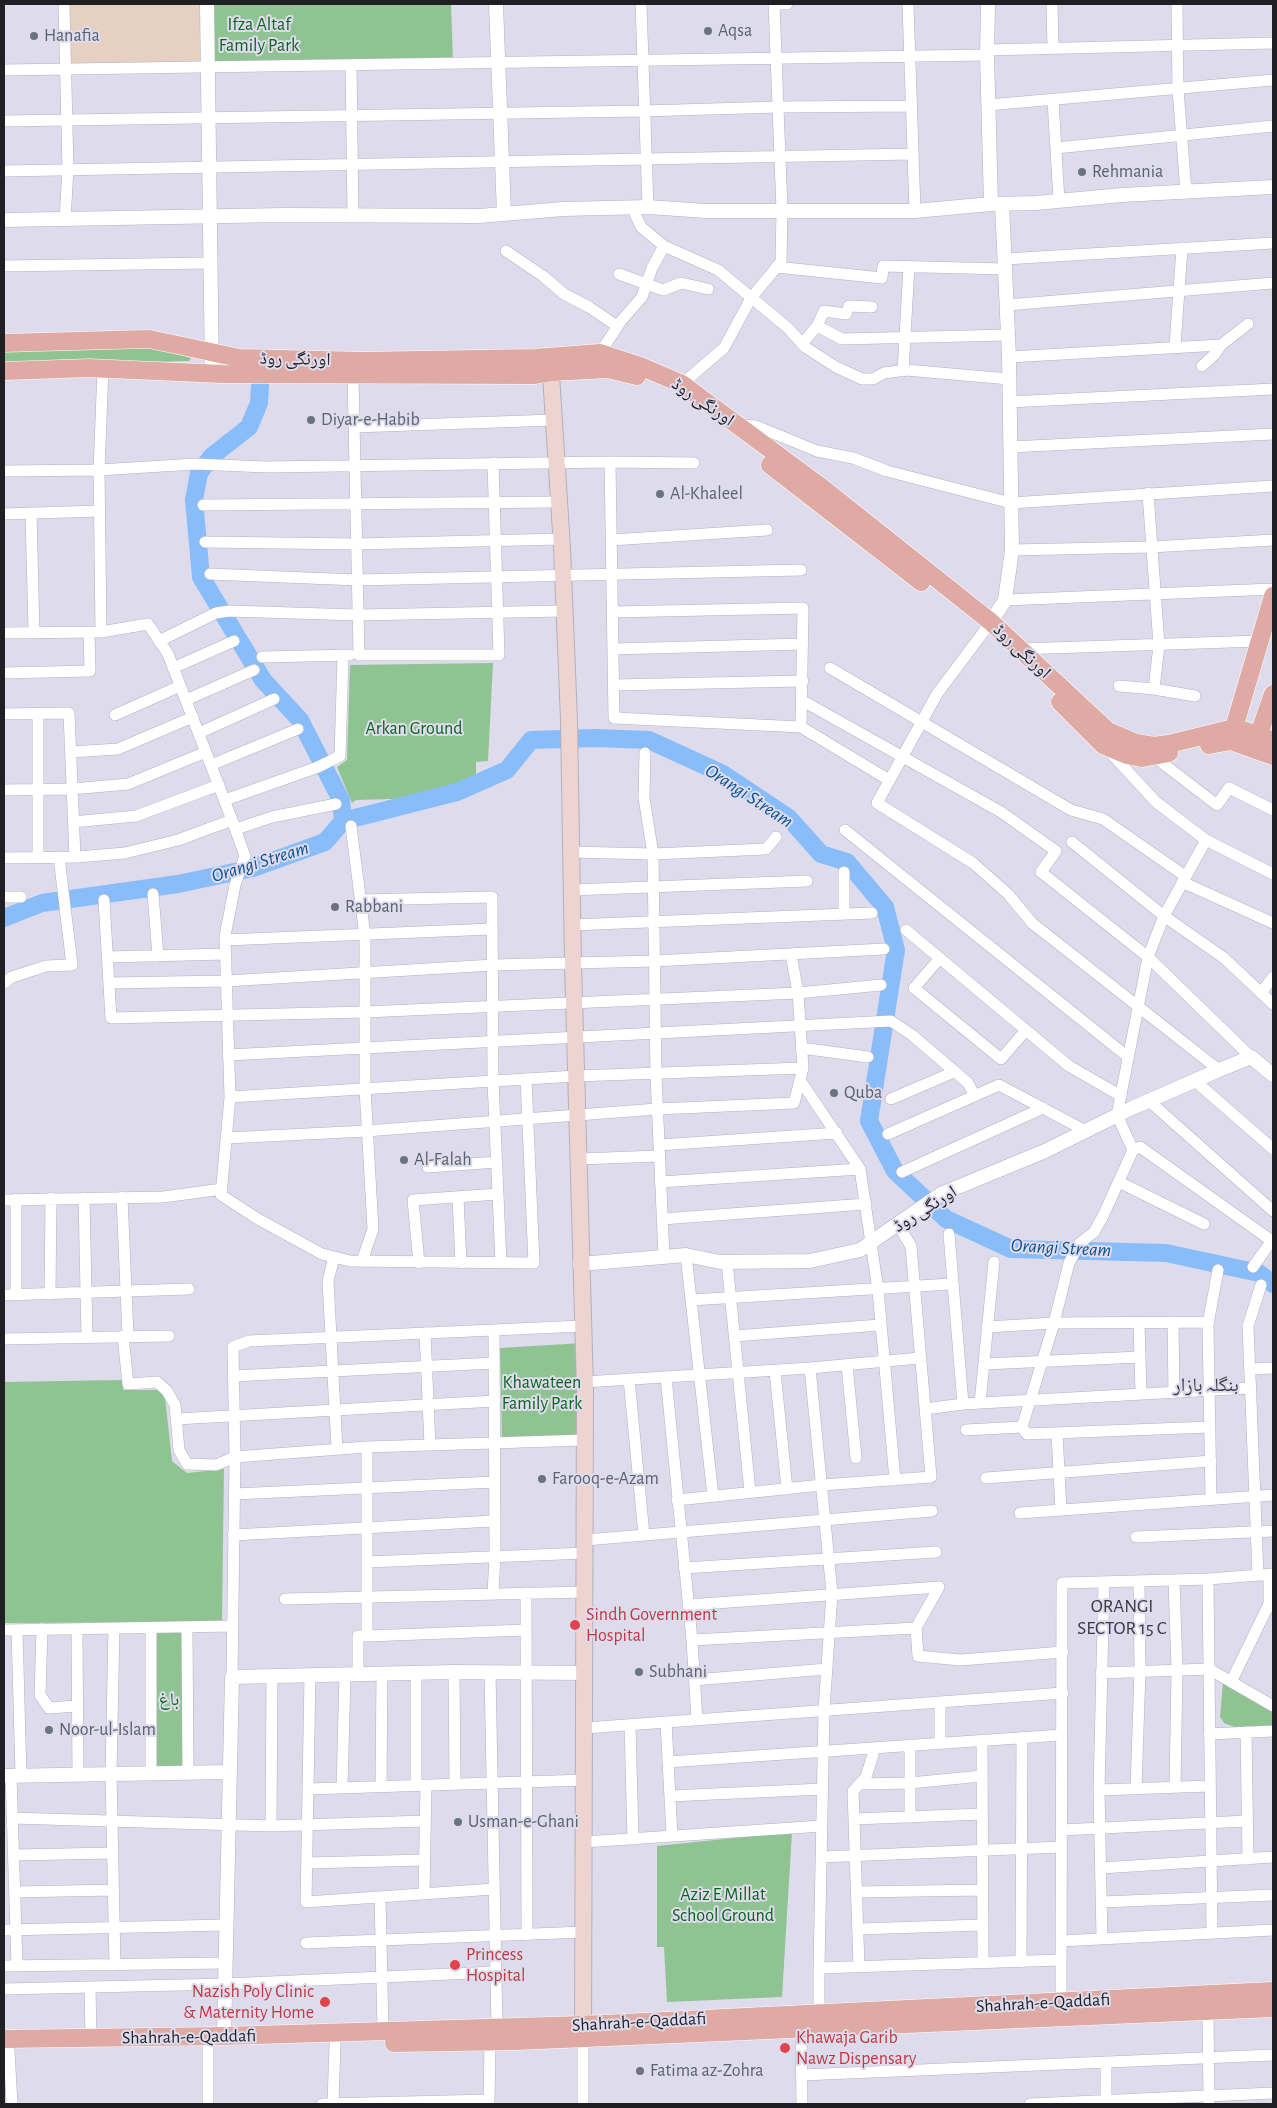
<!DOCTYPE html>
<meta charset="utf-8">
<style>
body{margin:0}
#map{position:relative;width:1277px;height:2108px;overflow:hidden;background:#dedcec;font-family:"Alegreya Sans",sans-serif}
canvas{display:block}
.frame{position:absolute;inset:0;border:5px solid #1f1f24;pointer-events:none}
</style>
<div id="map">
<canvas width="1277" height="2108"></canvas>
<div class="frame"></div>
</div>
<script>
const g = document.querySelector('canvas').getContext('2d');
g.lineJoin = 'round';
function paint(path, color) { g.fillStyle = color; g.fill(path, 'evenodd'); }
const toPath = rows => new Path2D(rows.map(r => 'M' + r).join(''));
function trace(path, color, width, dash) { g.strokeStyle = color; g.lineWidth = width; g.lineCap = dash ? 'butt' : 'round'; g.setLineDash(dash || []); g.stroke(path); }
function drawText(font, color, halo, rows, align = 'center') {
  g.font = font + ' "Alegreya Sans","Noto Naskh Arabic",sans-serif'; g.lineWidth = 4; g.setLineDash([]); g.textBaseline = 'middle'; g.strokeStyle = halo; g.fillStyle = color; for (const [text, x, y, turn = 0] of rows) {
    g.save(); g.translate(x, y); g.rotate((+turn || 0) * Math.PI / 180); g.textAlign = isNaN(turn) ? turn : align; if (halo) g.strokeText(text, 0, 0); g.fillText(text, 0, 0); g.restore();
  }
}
const education = toPath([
 [64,4,207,4,208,67,64,69]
]);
const green = toPath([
 [207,4,451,4,453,63,208,67],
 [153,347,191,358,189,361,4,366,4,352],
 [493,663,488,761,476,762,476,775,464,782,419,795,391,799,356,800,352,803,337,767,347,760,350,665],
 [583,1343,585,1440,502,1442,500,1348],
 [122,1380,123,1390,159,1390,165,1397,172,1461,187,1473,224,1469,222,1622,4,1623,4,1382],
 [187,1627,188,1773,151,1773,151,1628],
 [1223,1682,1273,1710,1273,1726,1234,1727,1224,1723,1220,1717],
 [792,1832,782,1997,667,2002,664,1947,657,1947,657,1846]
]);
const river = toPath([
 [260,385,259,403,249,427,212,456,199,473,194,500,201,577,263,680,300,720,341,800,343,821],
 [4,918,42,903,178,884,253,868,325,842,343,821,457,792,507,770,531,740,595,738,649,740,723,774,789,818,821,854,847,862,885,907,896,950,869,1121,895,1171,946,1219,1011,1249,1166,1253,1259,1273,1273,1284]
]);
const minor = toPath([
 [64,4,68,169,65,220],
 [641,4,648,207],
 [774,4,787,4],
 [908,4,915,211],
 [1052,4,1053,47],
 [1177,4,1178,89,1186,192],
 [987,50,1273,43],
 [351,65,353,214],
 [4,70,987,55],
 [1053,100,1059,201],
 [988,105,1273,80],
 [4,121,643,111,779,107,911,106],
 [1056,148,1273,126],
 [4,171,913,154],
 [632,207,641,227,664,246,718,270,788,328,805,347,836,367,862,379,873,379,884,373,906,370,1009,379],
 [506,251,543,276,564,294,589,307,617,326],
 [1005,259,1273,243],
 [4,266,210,263],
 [776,267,882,278,883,266,1005,269],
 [619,274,663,290,681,283,708,289],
 [1007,305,1273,283],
 [817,326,842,339,1008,335],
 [802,344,817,326,824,311,846,314,849,306,872,307],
 [1175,346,1182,248],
 [600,353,621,321,642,297,652,268,664,246],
 [1009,357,1221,345],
 [1202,366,1214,355,1221,345,1248,324],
 [903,371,909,266],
 [353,375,359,655,499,655,493,463],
 [682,384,724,348,751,298,781,262,782,210,774,4],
 [1009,402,1273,389],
 [738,425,756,426,817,451,853,458,887,471,1011,503,1273,486],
 [354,427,554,420],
 [1010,447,1273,434],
 [610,462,694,463],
 [4,471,99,470,195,464,267,467,610,462,614,718,801,727,889,780],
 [1148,493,1159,645,1154,689],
 [203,505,559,502],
 [31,513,34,632],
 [4,514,99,511],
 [611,540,767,530],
 [205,542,356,544,561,539],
 [1012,550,1151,547,1273,540],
 [210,574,357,580,801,570],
 [1005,600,1273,589],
 [613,612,803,608,801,727],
 [991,622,937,694,877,803,973,863,1008,894,1032,923,1219,1070],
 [101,632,99,470,103,369],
 [4,633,101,632,148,624,168,654,232,820,245,856,235,885,225,936,230,1097,221,1195,258,1219,322,1254,350,1261,534,1263,526,1079],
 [159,641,216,613,229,611,358,615,564,611],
 [613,649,803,644],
 [1020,649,1260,641],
 [262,657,350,655],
 [173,668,234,641],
 [830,668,1071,810,1103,819,1185,876],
 [4,673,90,671,89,632],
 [614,685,803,681],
 [1119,686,1154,689,1195,696],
 [186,700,254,670],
 [803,701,1001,812,1056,851,1041,872,1148,957,1251,1057],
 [4,714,69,713,75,857],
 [38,714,38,857],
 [115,715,180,686],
 [199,733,274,699],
 [1108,750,1156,802,1206,840,1273,874],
 [71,752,118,749,193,717],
 [645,753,644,798,653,854,656,1075,664,1257],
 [1152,755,1217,805,1229,788,1273,810],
 [211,765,298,729],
 [4,790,72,789,128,784,206,752],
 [225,800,318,767,340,756,343,655],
 [73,822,136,816,219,785],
 [351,826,365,936,365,1089,373,1229,362,1261],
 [236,829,272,817,336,804],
 [845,830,1128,1057],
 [1072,842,1164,916,1224,958,1273,1004],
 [571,852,653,854,766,849,776,837],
 [4,858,77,857,125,853,178,840,232,820],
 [844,872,844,914],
 [1182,882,1273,923],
 [571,890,807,881],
 [153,894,158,956],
 [4,897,21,897],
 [104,900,111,1018,365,1012,798,993,881,985],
 [361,900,492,897,493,1081,501,1263],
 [572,925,872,913],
 [906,930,1069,1066,1121,1096],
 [225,940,492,929],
 [107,957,226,954],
 [940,958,914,988,1001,1059,1026,1030],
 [4,983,12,977,46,966,72,965,59,857],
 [109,983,226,981,493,965,654,961,884,949],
 [1261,993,1273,977],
 [801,1048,868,1057],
 [228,1055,891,1021,912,1035,968,1083,975,1096],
 [800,1080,860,1169,878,1290,895,1480],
 [1194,1080,1273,1149],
 [230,1097,576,1076,803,1068,798,993,791,954],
 [891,1099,954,1072],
 [1148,1100,1273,1211],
 [888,1134,999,1085,1086,1131],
 [227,1138,366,1131,657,1109,794,1103,803,1068],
 [659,1145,837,1133],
 [1133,1150,1140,1147,1272,1241],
 [578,1159,659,1156],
 [428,1167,497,1162],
 [902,1172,1043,1108],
 [660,1182,860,1169],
 [1119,1182,1204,1224],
 [122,1197,128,1336],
 [458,1197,461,1263],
 [84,1198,87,1337],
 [4,1200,163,1197,222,1189],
 [662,1219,866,1204],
 [686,1255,713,1496],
 [334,1257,328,1281,337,1449],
 [727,1262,750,1492],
 [419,1263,413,1200,498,1194],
 [1253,1267,1273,1239],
 [50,1294,51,1198],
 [4,1295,189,1289],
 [16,1295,16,1199],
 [691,1300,951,1284],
 [1173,1322,1174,1393],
 [1139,1323,1141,1394],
 [987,1327,1054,1323,1209,1322],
 [425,1333,430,1445],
 [123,1336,128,1384,157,1382,167,1391,175,1405,179,1450,187,1464,216,1465,235,1457,367,1447,585,1440],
 [734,1336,880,1325],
 [4,1339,169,1336],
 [984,1364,1140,1357],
 [847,1365,856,1458],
 [810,1368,832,1593,824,1710,819,1968],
 [1250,1369,1273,1368],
 [775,1371,787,1489],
 [233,1376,494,1363],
 [666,1377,692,1640,697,1720],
 [629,1379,644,1535],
 [584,1382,810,1368,920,1358],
 [980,1403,994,1262],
 [963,1404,1251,1388],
 [925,1409,963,1404,949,1234],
 [176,1419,495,1401],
 [1022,1427,1027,1434,1210,1427],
 [966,1430,1022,1427,1054,1323,1069,1263,1080,1243,1094,1232,1103,1216,1133,1150,1117,1115,1148,957,1164,916,1206,840],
 [1057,1433,1061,1510],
 [986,1478,1211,1461],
 [234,1494,495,1482],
 [1211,1499,1208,1324,1218,1270],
 [677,1500,822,1485,931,1477,911,1246,898,1225],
 [1020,1513,1273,1495],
 [233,1535,494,1521],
 [1136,1537,1273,1531],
 [585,1540,932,1511],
 [367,1562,585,1553],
 [684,1568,936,1552],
 [1269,1574,1269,1604,1273,1607],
 [1258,1575,1248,1326,1261,1285],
 [1208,1579,1212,1933],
 [1174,1580,1177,1670,1175,1787],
 [526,1593,527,1935],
 [493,1594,495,1557,494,1330],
 [285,1599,585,1592],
 [688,1605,939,1587],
 [187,1627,188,1773],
 [114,1628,111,1774,115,1965],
 [916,1628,918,1656,960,1660,1063,1652],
 [42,1629,40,1695,49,1708,77,1706],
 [77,1629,78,1775],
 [4,1630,232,1626],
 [17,1630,21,1776],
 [367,1636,526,1630],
 [692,1640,916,1628,939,1587],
 [454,1672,455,1784],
 [490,1672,497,2028],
 [416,1673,416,1785],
 [1101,1673,1209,1669,1273,1706],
 [358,1674,358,1636,367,1636,367,1447],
 [310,1675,308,1789,585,1780],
 [232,1677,235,1457,233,1347,249,1341,582,1326],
 [694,1680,827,1669],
 [1231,1682,1269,1604],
 [940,1702,940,1743],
 [666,1722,672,1836],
 [630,1725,633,1839],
 [585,1728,1063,1693],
 [1246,1732,1248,1859],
 [1209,1734,1273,1731],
 [982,1740,983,1963],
 [910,1745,910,1817],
 [668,1762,1062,1735],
 [151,1773,151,1628],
 [11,1776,17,1966],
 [860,1784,910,1783,982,1776],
 [381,1787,382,1673],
 [342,1788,345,1674],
 [308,1789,306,1902,494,1889],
 [1136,1789,1140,1671,1139,1581],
 [1099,1790,1104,1582],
 [670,1796,823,1789],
 [13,1818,271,1826,425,1821],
 [854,1819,982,1814],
 [271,1826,272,1676],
 [1061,1830,1247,1821],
 [584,1842,822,1826],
 [14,1855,113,1853],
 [821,1857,1061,1847],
 [307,1863,424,1860],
 [1101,1868,1273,1857],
 [15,1892,114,1890],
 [857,1892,982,1890],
 [424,1894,426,1785],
 [380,1897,383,2031],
 [1102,1902,1273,1895],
 [858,1929,982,1925],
 [4,1930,226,1925],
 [1102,1938,1099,1790,1210,1786],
 [1061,1941,1273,1930],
 [306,1943,584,1932],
 [1021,1962,1022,1737],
 [4,1966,225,1963],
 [859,1966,853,1791,866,1777,875,1748],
 [90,1987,91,2038],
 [4,1989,225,1984,496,1972],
 [1061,2002,1062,1583,1208,1579,1273,1574],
 [1208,2011,1209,2104],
 [819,2014,819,1968,1061,1960],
 [801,2029,802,2104],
 [208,2046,208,2104],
 [9,2051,12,2104],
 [802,2075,1273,2055],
 [322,2104,489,2100],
 [333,2104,335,2044],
 [489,2104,490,2041],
 [583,2104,583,2038],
 [1030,2104,1273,2093],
 [1106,2104,1106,2062]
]);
const tertiary = toPath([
 [207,4,212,374],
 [496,4,504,214],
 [988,4,987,55,991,204],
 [4,220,285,215,479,216,563,209,648,207,706,211,915,211,991,204,1036,203,1122,195,1273,187],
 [991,622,1005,600,1012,550,1009,357,1002,204],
 [580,1264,686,1255,720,1262,810,1261,860,1250,941,1194,1045,1151,1132,1108,1219,1070,1251,1057,1273,1075],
 [4,1776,228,1772],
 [224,2036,232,1677,454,1672,585,1673]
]);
const secondary = toPath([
 [550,359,562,548,569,720,573,963,585,1388,583,2038]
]);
const primary = toPath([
 [4,343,149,339,239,358,363,361,535,358,600,353,640,366,682,384,825,490,991,622,1108,731,1136,743,1154,746,1169,744,1234,728,1259,735,1273,741],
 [4,371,89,368,222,374,535,375,550,372,608,369,637,376],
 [770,465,921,582],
 [1060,702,1103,745,1127,755,1142,758,1169,753],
 [1231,738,1273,596],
 [1209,745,1231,741,1273,756],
 [1255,745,1273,694],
 [4,2039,224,2036,583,2025,1273,1991],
 [394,2043,516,2041,1273,2008]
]);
const markers = [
 [708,31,5,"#6b7280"],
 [34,36,5,"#6b7280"],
 [1082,172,5,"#6b7280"],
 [311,420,5,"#6b7280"],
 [660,494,5,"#6b7280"],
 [335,907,5,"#6b7280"],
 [834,1093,5,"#6b7280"],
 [404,1160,5,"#6b7280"],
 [542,1479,5,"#6b7280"],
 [575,1625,6,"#e0444e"],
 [639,1672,5,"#6b7280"],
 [49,1730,5,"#6b7280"],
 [458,1822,5,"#6b7280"],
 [455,1965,6,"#e0444e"],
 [325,2002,6,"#e0444e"],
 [785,2048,6,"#e0444e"],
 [640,2071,5,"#6b7280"]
];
const parkNames = [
 ["Ifza Altaf",259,25],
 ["Family Park",259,46],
 ["Arkan Ground",414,729],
 ["Khawateen",542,1383],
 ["Family Park",542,1404],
 ["باغ",169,1700],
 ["Aziz E Millat",723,1895],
 ["School Ground",723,1916]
];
const worshipNames = [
 ["Aqsa",718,31],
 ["Hanafia",44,36],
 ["Rehmania",1092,172],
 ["Diyar-e-Habib",321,420],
 ["Al-Khaleel",670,494],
 ["Rabbani",345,907],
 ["Quba",844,1093],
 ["Al-Falah",414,1160],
 ["Farooq-e-Azam",552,1479],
 ["Subhani",649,1672],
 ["Noor-ul-Islam",59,1730],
 ["Usman-e-Ghani",468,1822],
 ["Fatima az-Zohra",650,2071]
];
const streetNames = [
 ["اورنگی روڈ",295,359,1],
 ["اورنگی روڈ",703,402,34],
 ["اورنگی روڈ",1022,651,43],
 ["اورنگی روڈ",925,1209,-32],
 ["Shahrah-e-Qaddafi",1043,2003,-3],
 ["Shahrah-e-Qaddafi",639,2022,-3],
 ["Shahrah-e-Qaddafi",189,2037,-1]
];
const healthNames = [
 ["Sindh Government",586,1615],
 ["Hospital",586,1636],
 ["Princess",466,1955],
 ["Hospital",466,1976],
 ["Nazish Poly Clinic",314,1992,"right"],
 ["& Maternity Home",314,2013,"right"],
 ["Khawaja Garib",796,2038],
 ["Nawz Dispensary",796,2059]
];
const waterNames = [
 ["Orangi Stream",749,796,33],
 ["Orangi Stream",260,862,-17],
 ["Orangi Stream",1061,1248,3]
];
const neighbourhoodNames = [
 ["بنگلہ بازار",1206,1385],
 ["ORANGI",1122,1606],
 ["SECTOR 15 C",1122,1628]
];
paint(education, '#e5d0c2');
paint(green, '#90c392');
trace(river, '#89bdfa', 18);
trace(minor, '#b2b0bf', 12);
trace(tertiary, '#b2b0bf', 15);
trace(secondary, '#b2b0bf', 18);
trace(primary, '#fff', 19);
trace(minor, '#fff', 11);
trace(tertiary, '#fff', 14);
trace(secondary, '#eed4d1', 16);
trace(primary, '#deaaa3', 18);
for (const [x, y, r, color] of markers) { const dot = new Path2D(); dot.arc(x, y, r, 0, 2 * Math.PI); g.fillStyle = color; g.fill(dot); trace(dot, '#dedcec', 2); }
drawText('18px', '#0c621e', '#dedcec', parkNames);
drawText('18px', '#5b616d', '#dedcec', worshipNames, 'left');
drawText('18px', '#1f1f24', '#dedcec', streetNames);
drawText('18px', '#be3a42', '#dedcec', healthNames, 'left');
drawText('italic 19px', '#0b5295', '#dedcec', waterNames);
drawText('19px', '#3a3945', '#dedcec', neighbourhoodNames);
</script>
